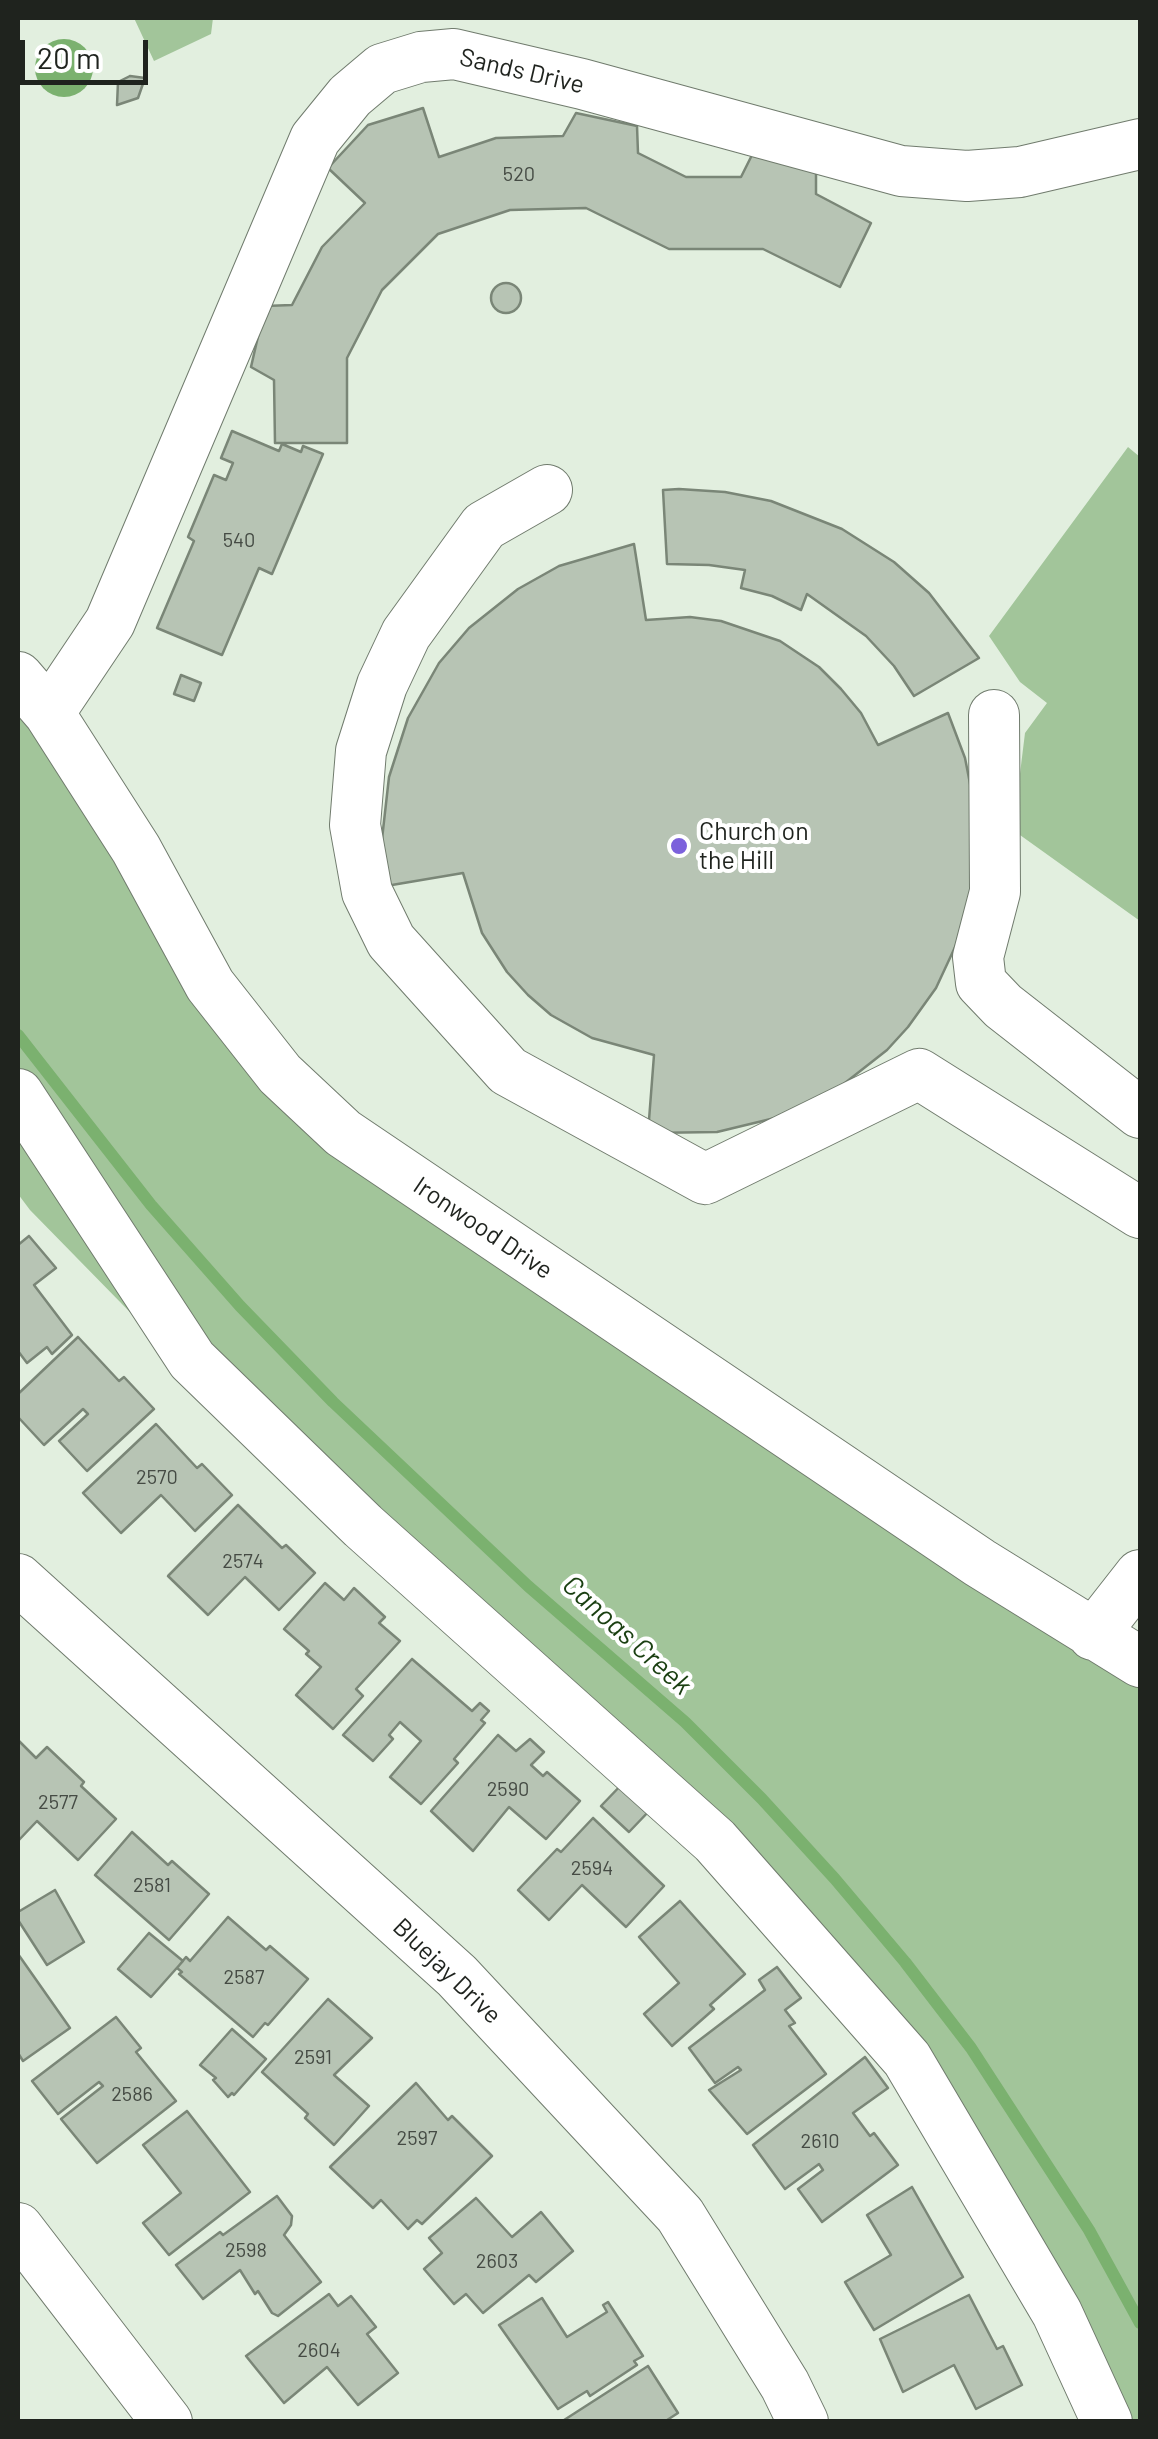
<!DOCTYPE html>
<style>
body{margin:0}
#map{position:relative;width:1158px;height:2439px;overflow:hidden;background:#e2efdf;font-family:Barlow,sans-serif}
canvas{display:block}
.frame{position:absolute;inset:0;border:20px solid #1f231e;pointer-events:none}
.scale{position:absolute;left:20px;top:40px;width:128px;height:45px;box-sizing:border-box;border:5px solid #1f231e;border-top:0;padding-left:12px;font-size:30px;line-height:35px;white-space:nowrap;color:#1f231e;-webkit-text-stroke:8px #fff;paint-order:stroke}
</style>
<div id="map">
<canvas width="1158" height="2439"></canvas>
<div class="frame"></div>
<div class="scale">20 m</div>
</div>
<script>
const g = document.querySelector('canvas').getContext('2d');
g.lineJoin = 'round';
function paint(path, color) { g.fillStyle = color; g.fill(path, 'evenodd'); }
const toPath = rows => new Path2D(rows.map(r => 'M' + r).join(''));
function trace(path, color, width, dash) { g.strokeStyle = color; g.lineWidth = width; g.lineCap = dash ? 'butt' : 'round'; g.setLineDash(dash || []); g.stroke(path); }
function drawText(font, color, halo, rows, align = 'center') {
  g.font = font + ' Barlow,sans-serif'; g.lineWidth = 8; g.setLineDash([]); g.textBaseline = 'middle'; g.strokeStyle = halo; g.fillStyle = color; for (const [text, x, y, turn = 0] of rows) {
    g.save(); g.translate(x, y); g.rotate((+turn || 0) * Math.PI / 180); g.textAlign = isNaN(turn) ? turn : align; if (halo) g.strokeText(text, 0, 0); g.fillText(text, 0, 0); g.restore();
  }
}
const green = toPath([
 [134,18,213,18,211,34,154,61],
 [1128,447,1140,457,1140,921,1013,830,1025,733,1047,703,1020,682,989,636],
 [18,677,343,1133,1140,1657,1140,2421,1085,2421,1045,2320,888,2071,708,1859,352,1539,30,1210,18,1194]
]);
const water = toPath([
 '35 68a29 29 0 1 1 58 0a29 29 0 1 1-58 0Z'
]);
const stream = toPath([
 [18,1035,151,1205,240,1306,333,1402,528,1586,685,1722,762,1799,835,1879,905,1962,971,2048,1089,2230,1140,2323]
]);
const building = toPath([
 [130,76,145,78,138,98,117,105,118,82,130,76],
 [423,108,439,157,496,138,563,136,576,113,637,126,638,153,686,177,741,177,753,153,816,167,816,194,871,223,840,287,763,249,669,249,586,208,510,210,438,234,382,290,347,358,347,443,275,443,274,380,251,367,265,306,292,305,322,247,365,203,328,168,368,125,423,108],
 '491 298a15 15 0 1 1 30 0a15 15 0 1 1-30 0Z',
 [232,431,279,451,282,444,301,452,303,446,323,454,272,574,259,568,222,655,157,628,194,541,188,537,214,475,226,480,233,463,221,458,232,431],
 [679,489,725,492,771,501,842,529,894,562,929,593,979,658,914,696,894,666,866,636,807,594,801,610,772,596,741,588,745,570,709,565,667,564,663,490,679,489],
 [634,544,646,620,690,617,721,621,780,641,819,667,841,689,861,713,878,745,948,713,965,758,974,804,973,883,956,945,936,988,908,1027,887,1050,836,1090,779,1117,717,1132,648,1133,654,1055,592,1038,551,1015,528,995,507,972,482,933,463,873,386,886,382,839,389,777,408,718,439,663,469,628,518,589,559,566,634,544],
 [181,675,201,683,194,701,174,694,181,675],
 [29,1236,56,1268,34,1285,72,1335,52,1354,47,1347,27,1363,18,1351,18,1245,29,1236],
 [78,1337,119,1381,124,1377,154,1409,87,1471,59,1441,88,1414,83,1409,44,1445,18,1417,18,1394,78,1337],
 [156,1424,197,1468,202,1464,232,1495,195,1531,161,1495,121,1533,83,1493,156,1424],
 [238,1505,282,1548,286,1545,315,1573,279,1610,245,1577,208,1615,168,1576,238,1505],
 [325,1583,344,1600,354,1588,385,1617,379,1623,400,1641,356,1689,363,1696,333,1729,296,1695,321,1667,306,1654,309,1651,284,1629,325,1583],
 [412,1659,472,1711,480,1703,489,1711,481,1720,485,1723,454,1759,458,1763,421,1804,390,1777,421,1741,400,1722,389,1735,393,1739,373,1761,343,1735,412,1659],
 [498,1735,516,1751,530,1739,544,1752,531,1765,543,1776,547,1772,580,1801,546,1839,509,1807,473,1851,431,1811,498,1735],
 [18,1740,36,1758,47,1747,84,1782,81,1786,116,1819,78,1860,37,1821,18,1841,18,1740],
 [624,1782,652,1808,629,1832,601,1806,624,1782],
 [593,1818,664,1886,626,1927,582,1885,549,1920,518,1890,557,1849,561,1852,593,1818],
 [132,1832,168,1865,172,1861,209,1894,169,1940,95,1875,132,1832],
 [55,1890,84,1942,47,1965,18,1920,18,1912,55,1890],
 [680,1901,745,1974,710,2005,714,2009,672,2046,644,2014,679,1983,639,1937,680,1901],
 [228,1917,266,1950,270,1946,308,1979,268,2025,265,2023,253,2037,179,1974,182,1972,177,1968,186,1957,190,1961,228,1917],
 [149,1933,183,1961,151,1997,118,1969,149,1933],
 [18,1954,70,2028,23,2061,18,2053,18,1954],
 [777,1967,801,1998,785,2010,795,2023,789,2026,826,2074,747,2134,709,2090,741,2070,738,2067,715,2083,689,2048,765,1990,759,1980,777,1967],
 [328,1999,372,2038,334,2075,369,2106,334,2145,305,2118,308,2114,262,2072,328,1999],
 [116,2017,141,2048,136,2052,176,2101,97,2163,61,2119,103,2086,99,2082,58,2114,32,2081,116,2017],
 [232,2029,266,2059,234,2095,232,2093,228,2097,213,2080,216,2078,200,2065,232,2029],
 [865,2057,888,2088,853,2113,870,2136,874,2133,898,2165,822,2222,798,2189,823,2170,819,2164,785,2189,753,2145,865,2057],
 [416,2083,448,2120,452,2116,492,2156,422,2224,417,2220,408,2229,381,2200,373,2208,330,2167,416,2083],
 [187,2111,250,2192,169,2255,143,2223,181,2193,143,2145,187,2111],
 [912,2187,963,2277,874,2330,845,2282,891,2255,867,2215,912,2187],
 [277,2196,292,2216,291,2225,284,2235,321,2282,278,2316,272,2313,258,2291,255,2294,240,2270,203,2299,176,2265,220,2232,223,2235,277,2196],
 [476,2198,512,2237,541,2212,573,2251,536,2282,529,2275,483,2313,466,2294,454,2304,424,2269,442,2253,429,2238,476,2198],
 [329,2294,338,2306,351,2296,376,2327,367,2334,398,2373,358,2405,327,2367,284,2403,246,2356,329,2294],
 [969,2295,997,2349,1003,2346,1022,2385,976,2409,954,2365,903,2392,880,2339,969,2295],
 [542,2298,567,2337,607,2312,603,2305,608,2302,643,2356,634,2361,637,2365,590,2396,587,2391,558,2409,499,2325,542,2298],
 [648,2366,678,2413,664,2422,561,2422,648,2366]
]);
const minor = toPath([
 [547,490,484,526,406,634,382,685,361,751,355,825,367,892,391,941,508,1071,705,1179,919,1074,1140,1213],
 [18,677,49,713,136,849,210,985,280,1074,343,1133,980,1563,1140,1662],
 [49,713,110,622,315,139,350,96,382,69,421,57,454,54,582,84,901,171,967,176,1020,172,1140,144],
 [994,715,995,892,978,957,981,983,1003,1006,1140,1113],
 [18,1094,192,1360,363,1526,715,1841,907,2059,1057,2313,1107,2422],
 [18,1579,457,1976,680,2215,785,2385,803,2422],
 [1093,1635,1140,1575],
 [18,2228,167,2422]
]);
const markers = [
 [679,846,10,"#7c61dc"]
];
const numberNames = [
 ["520",519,174],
 ["540",239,540],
 ["2570",157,1477],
 ["2574",243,1561],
 ["2590",508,1789],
 ["2577",58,1802],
 ["2594",592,1868],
 ["2581",152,1885],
 ["2587",244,1977],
 ["2591",313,2057],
 ["2586",132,2094],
 ["2597",417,2138],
 ["2610",820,2141],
 ["2598",246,2250],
 ["2603",497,2261],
 ["2604",319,2350]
];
const streetNames = [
 ["Sands Drive",522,71,13],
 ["Ironwood Drive",483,1228,34],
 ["Bluejay Drive",447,1971,44]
];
const poiNames = [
 ["Church on",699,832],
 ["the Hill",699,861]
];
const waterNames = [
 ["Canoas Creek",627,1635,42]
];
paint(green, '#a2c59a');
paint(water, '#7bb16f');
trace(stream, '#7bb16f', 12);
paint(building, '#b7c4b4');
trace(building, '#7a8677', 2.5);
trace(minor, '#707b6d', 52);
trace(minor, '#fff', 50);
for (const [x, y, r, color] of markers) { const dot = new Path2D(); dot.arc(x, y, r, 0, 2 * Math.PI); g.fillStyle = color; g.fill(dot); trace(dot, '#fff', 4); }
drawText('20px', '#454b44', null, numberNames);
drawText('25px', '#1f231e', '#fff', streetNames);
drawText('25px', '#1f231e', '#fff', poiNames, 'left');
drawText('italic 28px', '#1a3f11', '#fff', waterNames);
</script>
